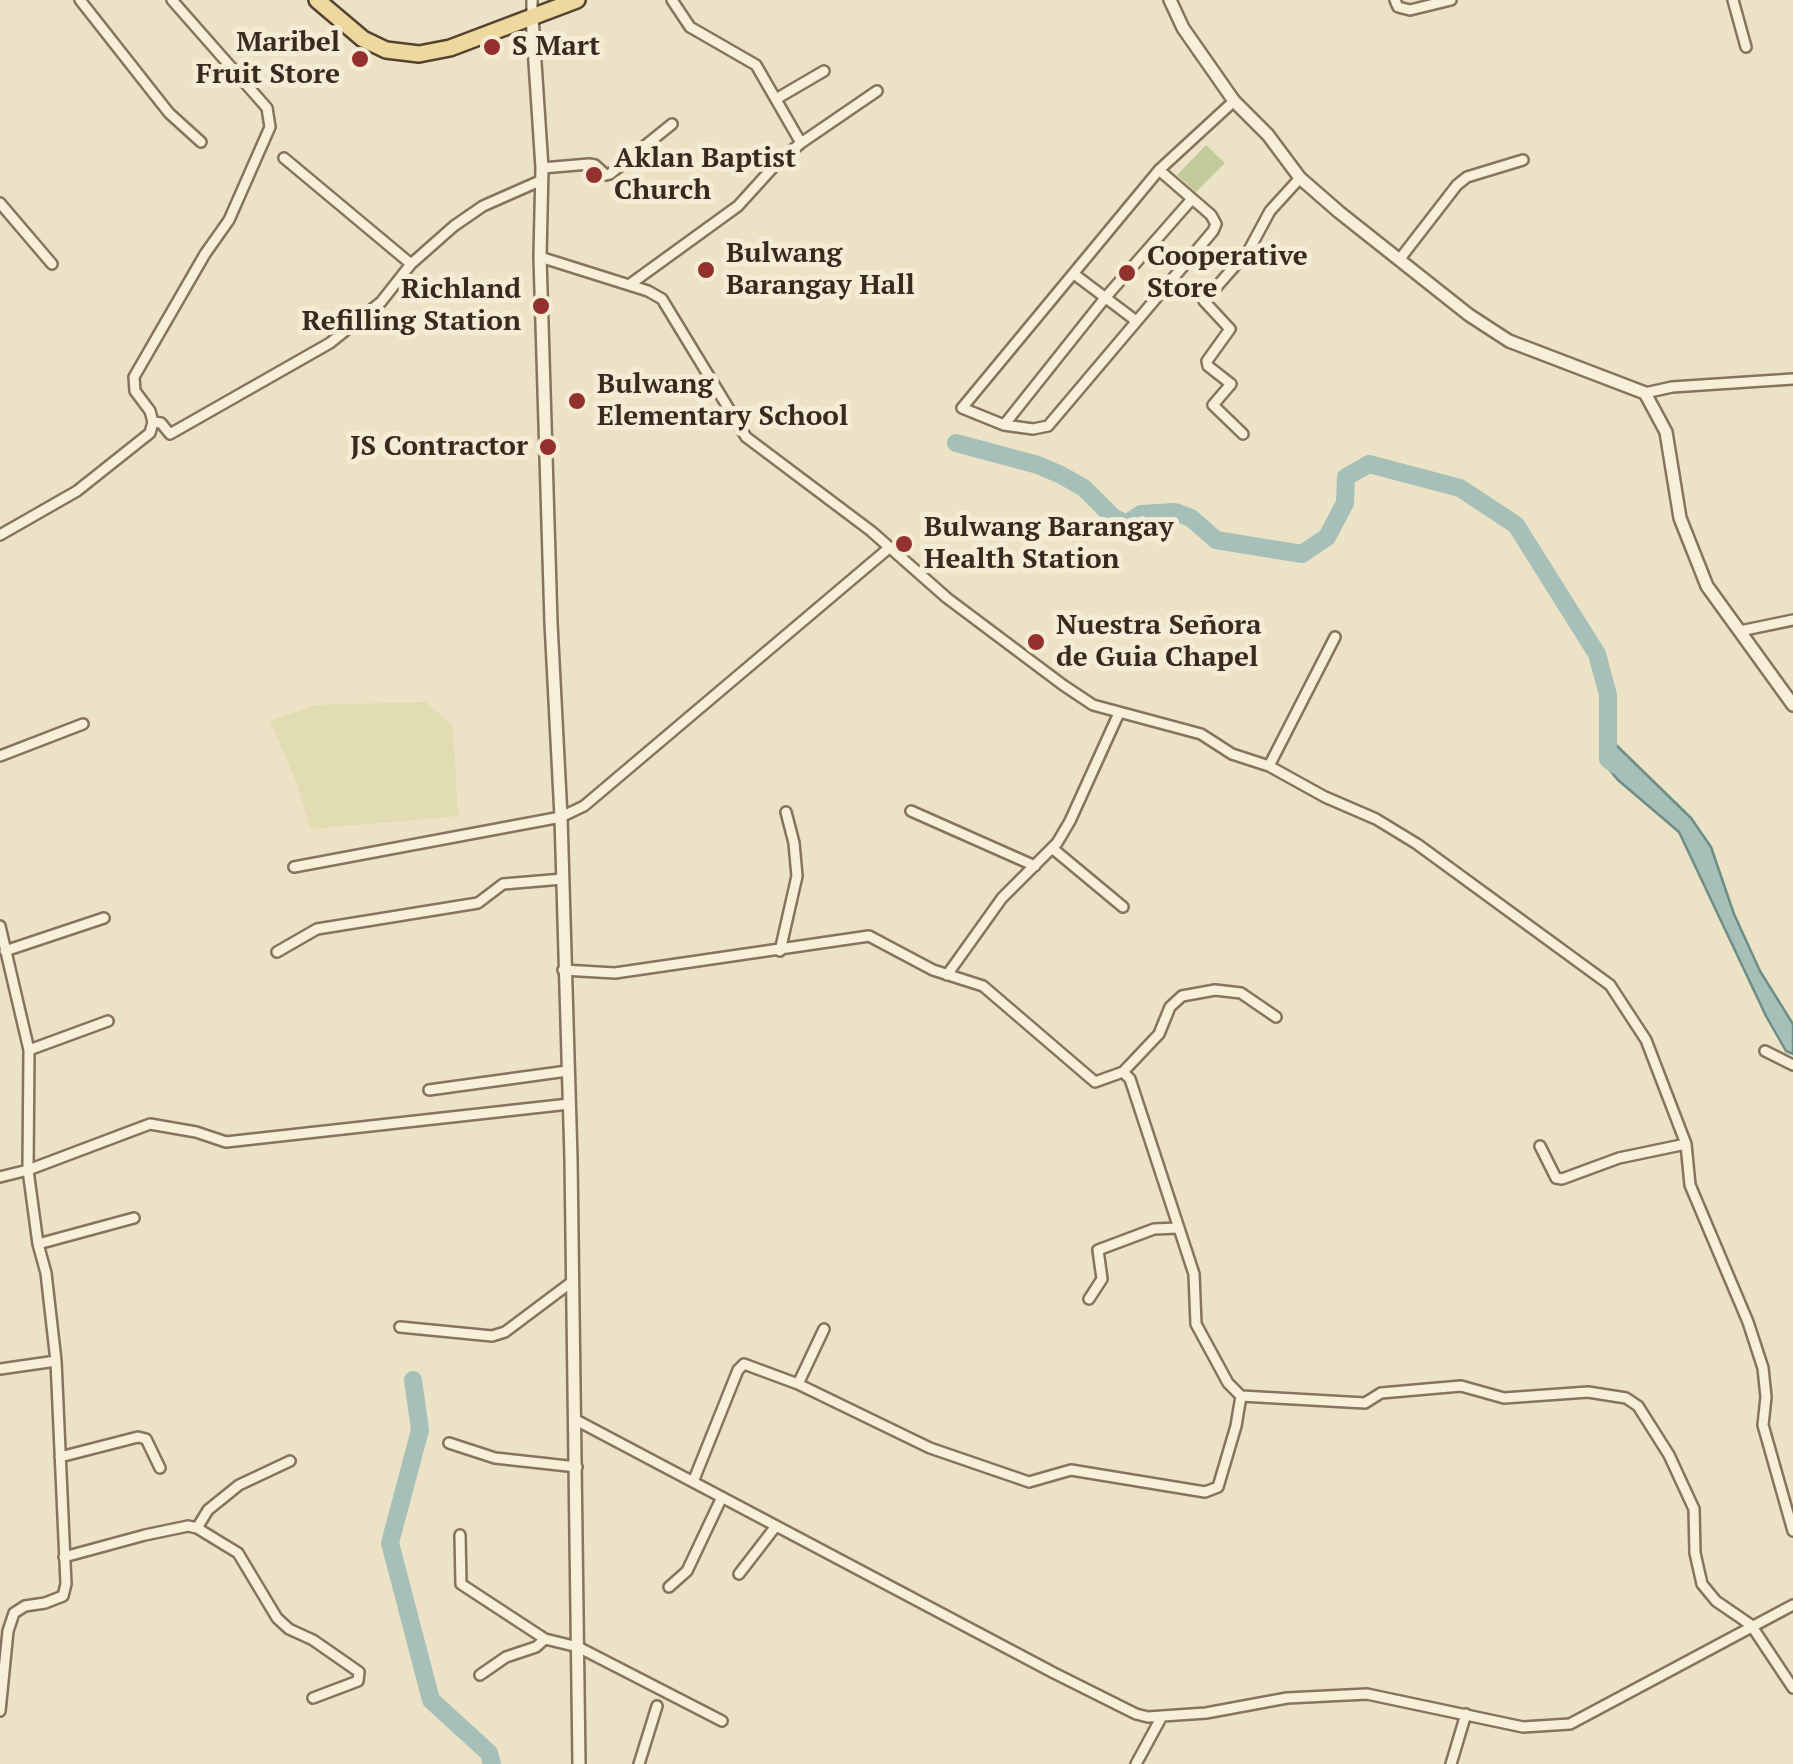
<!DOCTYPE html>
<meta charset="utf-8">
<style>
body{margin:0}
canvas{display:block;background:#ece2c5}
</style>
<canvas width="1793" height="1764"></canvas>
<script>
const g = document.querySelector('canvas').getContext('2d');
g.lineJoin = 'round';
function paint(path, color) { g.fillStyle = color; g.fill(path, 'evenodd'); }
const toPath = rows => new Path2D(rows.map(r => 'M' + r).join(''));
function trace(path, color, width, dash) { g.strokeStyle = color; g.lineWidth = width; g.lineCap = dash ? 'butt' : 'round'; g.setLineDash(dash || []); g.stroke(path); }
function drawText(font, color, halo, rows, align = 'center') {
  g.font = font + ' "PT Serif",serif'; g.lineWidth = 10; g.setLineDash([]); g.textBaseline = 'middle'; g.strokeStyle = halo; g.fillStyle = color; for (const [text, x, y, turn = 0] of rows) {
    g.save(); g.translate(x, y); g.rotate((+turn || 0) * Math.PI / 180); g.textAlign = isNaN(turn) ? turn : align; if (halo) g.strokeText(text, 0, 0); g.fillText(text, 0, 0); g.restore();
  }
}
const farmland = toPath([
 [426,702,453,726,458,816,311,829,295,779,270,721,316,705]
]);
const green = toPath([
 [1206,145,1225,163,1196,192,1177,175]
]);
const water = toPath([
 [1611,740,1691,818,1711,847,1734,914,1760,971,1793,1024,1793,1054,1786,1051,1766,1016,1679,832,1618,780,1602,761,1611,740]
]);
const river = toPath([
 [956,443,1038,465,1061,475,1084,488,1113,517,1126,524,1141,514,1175,512,1191,518,1216,540,1302,554,1327,537,1345,503,1346,477,1369,464,1460,488,1516,525,1597,654,1608,695,1608,759,1616,765],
 [413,1380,420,1430,390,1543,431,1700,489,1753,492,1764]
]);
const minor = toPath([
 [80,0,169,113,201,142],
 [532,0,532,17],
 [672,0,690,27,756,65,801,143],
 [1395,0,1398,7,1410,10,1451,0],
 [1733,0,1746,47],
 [776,99,824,71],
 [284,158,411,264,454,226,483,206,542,180],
 [542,168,589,164,595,165,606,175,610,174,672,124],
 [1159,170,1211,215,1216,224,1213,231,1048,426,1033,429,1004,425,962,408,1159,170,1234,101],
 [0,203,52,264],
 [540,257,648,291,662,299,746,437,871,531,947,598,1063,685,1093,705,1201,734,1232,754,1269,766,1325,797,1376,819,1417,844,1610,985,1646,1040,1686,1144,1690,1185,1748,1322,1763,1368,1766,1397,1763,1425,1793,1531],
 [1399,260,1457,185,1467,177,1523,160],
 [1074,274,1135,320],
 [629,285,738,206,777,163,801,143,877,91],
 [1645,393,1672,387,1793,379],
 [153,422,161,423,170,434,330,343,381,302,411,264],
 [1004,425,1105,298,1192,199],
 [1243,434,1213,405,1231,384,1208,366,1207,361,1230,329,1204,301,1249,250,1270,211,1300,178],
 [0,535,77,491,150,433,153,422,150,411,135,391,134,377,205,254,229,220,270,127,267,108,172,0],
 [1740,631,1793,620],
 [0,756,83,724],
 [1269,766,1335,637],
 [911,811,1035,866],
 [1052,848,1123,907],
 [294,867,561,817,584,806,889,548],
 [0,926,29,1050,28,1170,38,1244,46,1273,56,1361,66,1584,63,1596,45,1603,25,1606,14,1613,8,1631,0,1711],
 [5,951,104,918],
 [780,951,797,876,794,843,786,812],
 [277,952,317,929,478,903,503,884,563,879],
 [563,970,615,973,869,936,933,970,983,986,1095,1082,1123,1072,1130,1079,1194,1274,1196,1324,1228,1383,1241,1396,1365,1403,1381,1393,1461,1386,1504,1398,1588,1392,1626,1398,1638,1406,1669,1455,1694,1509,1695,1553,1702,1584,1716,1601,1751,1625,1793,1688],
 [947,975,1002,898,1057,843,1070,821,1119,713],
 [29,1050,108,1021],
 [1765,1051,1793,1065],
 [1123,1072,1159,1034,1170,1007,1182,996,1215,990,1241,993,1276,1017],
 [429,1090,567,1071],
 [1540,1146,1556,1178,1562,1179,1619,1158,1686,1144],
 [0,1177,28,1170,150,1124,196,1132,226,1142,569,1104],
 [38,1244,134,1218],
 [1089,1299,1102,1279,1098,1250,1154,1229,1177,1228],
 [400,1327,492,1336,505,1332,573,1281],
 [0,1369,56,1361],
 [798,1384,824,1329],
 [576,1420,1054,1673,1136,1714,1148,1717,1206,1713,1287,1698,1367,1694,1523,1727,1570,1724,1793,1605],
 [449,1443,495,1458,577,1467],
 [60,1457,138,1437,146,1439,160,1468],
 [693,1482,738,1370,744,1364,798,1384,930,1448,1029,1482,1071,1470,1205,1492,1218,1487,1236,1426,1241,1396],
 [197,1528,208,1510,239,1485,290,1461],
 [460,1535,461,1584,545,1639],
 [64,1557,145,1535,188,1526,197,1528,238,1553,277,1618,289,1629,313,1640,359,1672,358,1681,313,1698],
 [739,1574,776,1526],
 [669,1587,687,1571,722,1497],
 [480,1675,506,1657,536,1647,545,1639,578,1647,722,1721],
 [639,1764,657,1706],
 [1136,1764,1161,1718],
 [1451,1764,1466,1714]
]);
const tertiary = toPath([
 [1170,0,1183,28,1234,101,1268,135,1300,178,1339,212,1469,315,1509,341,1645,393,1666,432,1680,518,1707,586,1793,705],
 [532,17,542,168,540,257,551,623,561,817,571,1159,579,1764]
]);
const primary = toPath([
 [317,0,363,39,386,50,419,54,450,48,577,0]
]);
const markers = [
 [492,47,10,"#93312e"],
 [360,59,10,"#93312e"],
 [594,175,10,"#93312e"],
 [706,270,10,"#93312e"],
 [1127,273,10,"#93312e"],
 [541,306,10,"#93312e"],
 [577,401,10,"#93312e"],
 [548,447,10,"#93312e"],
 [904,544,10,"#93312e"],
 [1036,642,10,"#93312e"]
];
const poiNames = [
 ["Maribel",340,43,"right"],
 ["Fruit Store",340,75,"right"],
 ["S Mart",512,47],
 ["Aklan Baptist",614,159],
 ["Church",614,191],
 ["Bulwang",726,254],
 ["Barangay Hall",726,286],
 ["Cooperative",1147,257],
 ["Store",1147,289],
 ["Richland",521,290,"right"],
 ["Refilling Station",521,322,"right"],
 ["Bulwang",597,385],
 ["Elementary School",597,417],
 ["JS Contractor",528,447,"right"],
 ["Bulwang Barangay",924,528],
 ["Health Station",924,560],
 ["Nuestra Señora",1056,626],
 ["de Guia Chapel",1056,658]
];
paint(farmland, '#e2dcb2');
paint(green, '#c2ca99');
paint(water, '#a6c0b9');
trace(water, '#6d8e87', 2.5);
trace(river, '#a6c0b9', 18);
trace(minor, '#86745c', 14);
trace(tertiary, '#86745c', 16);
trace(primary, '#544230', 20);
trace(minor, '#f7efd8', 9);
trace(tertiary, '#f7efd8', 11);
trace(primary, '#eed89e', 15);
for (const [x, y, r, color] of markers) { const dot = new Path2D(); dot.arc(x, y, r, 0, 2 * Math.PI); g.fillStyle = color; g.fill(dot); trace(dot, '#f4ecd4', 4); }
drawText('bold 28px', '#372b1f', '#f4ecd4', poiNames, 'left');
</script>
